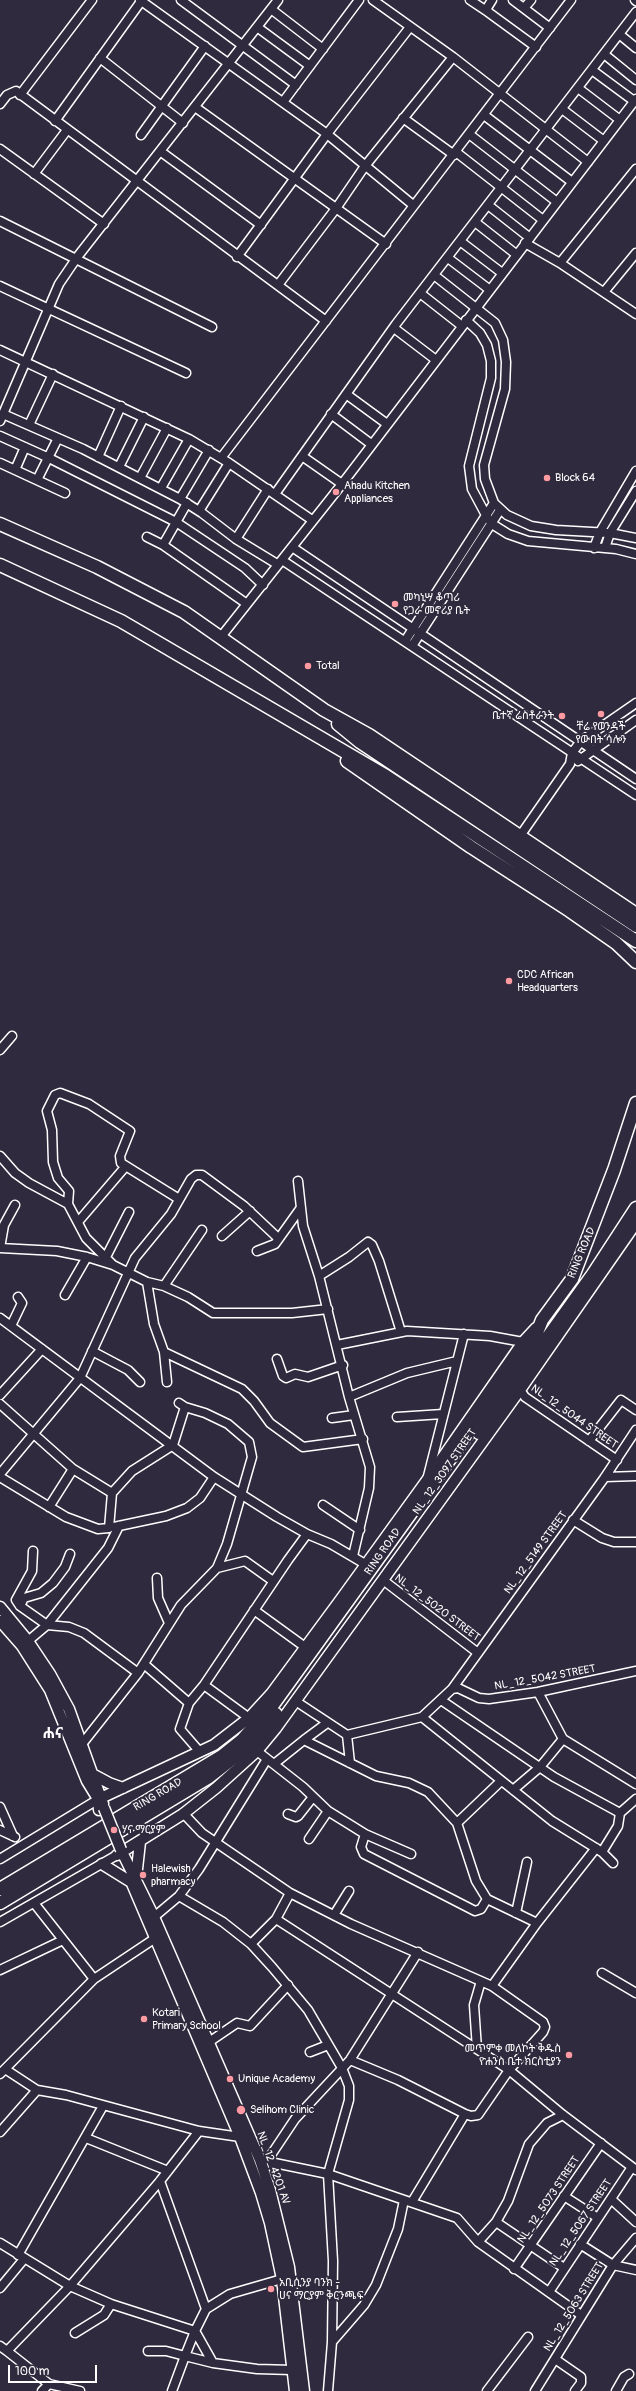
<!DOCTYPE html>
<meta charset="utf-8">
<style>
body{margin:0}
#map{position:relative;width:636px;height:2391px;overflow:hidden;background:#2f2a3d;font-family:Pangolin,sans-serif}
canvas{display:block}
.scale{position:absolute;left:8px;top:2365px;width:89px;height:18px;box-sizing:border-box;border:2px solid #fff;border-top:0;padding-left:5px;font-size:12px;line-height:14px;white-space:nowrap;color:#fff;-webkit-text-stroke:3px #2f2a3d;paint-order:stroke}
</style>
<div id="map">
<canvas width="636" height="2391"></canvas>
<div class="scale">100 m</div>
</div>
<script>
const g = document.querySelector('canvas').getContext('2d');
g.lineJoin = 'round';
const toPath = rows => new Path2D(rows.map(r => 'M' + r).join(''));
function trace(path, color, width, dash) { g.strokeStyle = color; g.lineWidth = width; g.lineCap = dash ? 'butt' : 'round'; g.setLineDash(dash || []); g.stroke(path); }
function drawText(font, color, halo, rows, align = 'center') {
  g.font = font + ' Pangolin,"Noto Sans Ethiopic",sans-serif'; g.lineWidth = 4; g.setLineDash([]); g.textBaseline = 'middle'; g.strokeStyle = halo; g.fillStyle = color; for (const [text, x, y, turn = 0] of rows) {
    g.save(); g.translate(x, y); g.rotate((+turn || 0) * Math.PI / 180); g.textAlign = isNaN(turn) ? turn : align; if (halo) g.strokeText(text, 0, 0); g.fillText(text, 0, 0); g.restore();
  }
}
const minor = toPath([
 [140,0,327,134,413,205],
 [181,0,296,85],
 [373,0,453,57,588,162],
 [470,0,488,12],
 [492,0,487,8,488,12,536,47],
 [513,0,550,28],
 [635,0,636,1],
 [524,8,531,0],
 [271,9,323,49],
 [257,27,310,66],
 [619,34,636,48],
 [604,54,636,80],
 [100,58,183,123],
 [592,70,634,101],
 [578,88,620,120],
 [20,95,92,0],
 [283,102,359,0],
 [0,104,7,95,16,91,326,321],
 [195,107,386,244],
 [562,109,604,141],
 [484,115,572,182],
 [403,118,454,155],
 [55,121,142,0],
 [469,134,557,202],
 [141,135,205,46],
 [0,149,104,224],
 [160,151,261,225],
 [456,152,543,220],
 [34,174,67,130],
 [488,205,530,238],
 [0,221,212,327],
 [475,222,517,255],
 [460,241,502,273],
 [525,243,560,263,636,314],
 [237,257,327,134,410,27],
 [448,258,490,290],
 [560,263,636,169],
 [434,275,495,323,503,340,506,362,505,389,484,465,485,479,494,503,507,515,531,526,556,530,610,533,636,538],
 [278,285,337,207,365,166,453,57],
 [0,286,186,373],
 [604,292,636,253],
 [420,293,462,326],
 [466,320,480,333,487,345,491,361,491,378,469,466,472,489,487,517,492,524,508,534,528,541,616,549,636,554],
 [394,328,436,360],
 [0,350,189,439,229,463,312,520],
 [346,394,387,424],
 [3,414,83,449,180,499,202,513,236,539,277,564],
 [331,414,371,444],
 [0,421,59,284,78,256,278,0],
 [29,425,53,374],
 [0,436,49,458,176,522,245,568,263,585],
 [98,457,121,406],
 [221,458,571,0],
 [0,463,65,493],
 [119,467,144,417],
 [15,470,25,447],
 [140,478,167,428],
 [37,480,58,438],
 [342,484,302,456,396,324,636,12],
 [161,488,189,439],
 [275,494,302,456],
 [180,499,209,450],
 [199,511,229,463],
 [147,537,163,545,247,604],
 [236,539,268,489],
 [163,545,187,503],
 [292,547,636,779],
 [594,548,600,532,636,471],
 [605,548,610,533,636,491],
 [282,560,636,795],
 [220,638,342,484,636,99],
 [405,641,494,503],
 [412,646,500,510],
 [578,761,636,720],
 [520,836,570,764,572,753,581,741,636,703],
 [0,1050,12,1036],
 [0,1156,15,1173,29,1183,68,1204,86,1238,113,1265],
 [298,1181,303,1226,319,1276,349,1397,370,1467,369,1488,353,1556],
 [68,1204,69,1191,58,1178,53,1162,52,1130,47,1111,55,1095,60,1093,89,1104,130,1131,120,1156,121,1163,179,1199],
 [78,1222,126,1166],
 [222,1236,250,1211],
 [0,1248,57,1251,87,1257,113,1265,147,1282,164,1286,188,1297,213,1313,292,1313,328,1309],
 [0,1248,4,1225,15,1205],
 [257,1251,275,1244,300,1209],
 [106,1257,129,1212],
 [319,1276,349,1257,368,1242,372,1245,379,1261,401,1332],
 [147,1282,154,1324,164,1352,167,1382],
 [164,1286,202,1230],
 [65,1295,87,1257],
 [0,1318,214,1477,277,1517,307,1534,331,1544,365,1564],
 [11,1326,22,1303,18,1297],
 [337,1345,407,1331,490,1336,523,1342],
 [92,1351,128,1370,140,1382],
 [164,1352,242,1389,254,1401,270,1423,303,1447,363,1439],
 [277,1359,283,1376,286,1378,295,1374,308,1377,343,1365],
 [520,1390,525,1397,617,1460],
 [0,1395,42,1349],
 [349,1397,407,1373,457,1361],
 [0,1404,73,1469,112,1493],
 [397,1417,443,1414],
 [332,1418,354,1415],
 [589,1441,621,1400,636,1410],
 [0,1474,80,1378,135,1258,171,1214,191,1179,196,1175,202,1175,244,1206,278,1238],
 [428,1476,464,1334],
 [0,1477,66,1517,98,1529,109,1528,112,1493,132,1471,173,1445,185,1407],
 [605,1477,636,1476],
 [323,1505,360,1530],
 [49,1507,73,1469],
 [573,1520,602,1538,614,1542,636,1542],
 [114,1527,166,1516,187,1508,200,1498,214,1477],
 [33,1551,32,1571,16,1600,20,1606,47,1625,108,1548,119,1526],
 [217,1568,245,1561,273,1581],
 [157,1578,158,1598,169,1623],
 [383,1580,478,1653],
 [20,1606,24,1598,41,1593,53,1583,65,1567,70,1554],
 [254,1610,305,1647],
 [28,1641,47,1625,69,1627,84,1633,138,1673],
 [144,1664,189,1703],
 [204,1685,249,1718],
 [452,1689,605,1477,636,1430],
 [538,1692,563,1739,636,1784],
 [441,1700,554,1777,620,1813],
 [297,1702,347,1735],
 [422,1717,552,1821,602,1852,618,1826,620,1813],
 [347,1735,422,1717,452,1689,458,1688,479,1698,489,1699,538,1692,636,1671],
 [347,1735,350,1763],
 [304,1740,327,1723],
 [82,1744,138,1673,181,1605,217,1568,227,1544,252,1457,249,1442,228,1424,205,1413,185,1407,179,1403],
 [257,1751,303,1787,328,1811,365,1834,361,1847,364,1854,475,1911,481,1909,487,1899],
 [200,1752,180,1729,189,1703,204,1685,288,1560,307,1534],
 [274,1764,304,1740,376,1776,409,1783,428,1792,457,1823,476,1881,487,1899,537,1923],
 [513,1790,540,1767,563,1739],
 [0,1807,13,1836],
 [183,1813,202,1833,290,1893,351,1924,492,1986,543,2022,545,2027,543,2032,509,2070,478,2115,471,2116,465,2114,412,2202],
 [620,1813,636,1799],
 [288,1814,296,1817,298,1816,313,1797],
 [457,1823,501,1781],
 [0,1830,15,1837],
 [365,1834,411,1854],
 [309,1839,328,1811],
 [602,1852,613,1863],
 [0,1859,102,1797],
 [179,1896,223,1922,251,1944,272,1967,308,2010,342,2068,349,2086,349,2100,328,2174,333,2261,332,2342],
 [34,1903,94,1979],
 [516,1913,527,1862],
 [334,1915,349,1891],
 [154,1917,179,1896,199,1869,267,1759],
 [276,1919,509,2070,563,2115,636,2170],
 [0,1922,117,1855],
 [251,1944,276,1919,290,1893],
 [0,1970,63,1940],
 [602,1973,636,1993],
 [492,1986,537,1923,596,1848],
 [209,2042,237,2023,250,2026,288,1985],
 [477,2049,474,2005,481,1981],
 [310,2052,328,2045],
 [350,2060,398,2080,465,2114],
 [5,2069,37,2090],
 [0,2074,94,1979,154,1939],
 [0,2132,37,2090,66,2095,199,2131,240,2137],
 [86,2138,168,2171],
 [260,2160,328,2174,457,2218,478,2242,581,2315],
 [267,2161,295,2119,350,2060,418,1952],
 [160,2181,206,2309],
 [564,2196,598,2218],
 [611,2199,636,2222],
 [496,2222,564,2268],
 [478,2242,496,2222,508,2201,529,2144,547,2123,563,2115],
 [0,2243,70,2286,160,2181,199,2131],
 [580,2244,613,2265,636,2270],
 [18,2255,103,2106],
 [514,2269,601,2143],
 [0,2288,24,2259],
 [549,2292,632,2167],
 [195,2331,213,2363,257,2369,292,2370],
 [75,2333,104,2315,111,2304],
 [0,2346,7,2351,70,2286,111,2304,195,2331,206,2309,230,2294,282,2279],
 [7,2351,49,2384],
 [148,2351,166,2351,185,2356,195,2331],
 [555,2359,581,2377,581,2383,575,2391],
 [42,2391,49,2384,80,2391],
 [172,2391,185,2356,213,2363],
 [328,2391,332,2342,364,2305,376,2285,398,2229,404,2200],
 [487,2391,528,2337],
 [535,2391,613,2265,636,2238],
 [616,2391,624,2377,629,2374]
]);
const major = toPath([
 [0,1607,28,1641,50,1674,69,1709,103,1804],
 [0,1621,22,1646,50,1690,87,1781,98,1799,99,1810],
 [94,1775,109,1783,123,1788],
 [103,1797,214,1745,249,1718,271,1694,341,1599,427,1480,523,1342,536,1328],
 [121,1850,154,1917,260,2160,270,2190,289,2267,304,2391],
 [117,1855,183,1814,216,1788,257,1751,276,1728,520,1390,636,1223],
 [102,1864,131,1882],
 [136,1878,140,1842],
 [130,1879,240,2137,261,2193,270,2223,282,2279,295,2391]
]);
const highway = toPath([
 [0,524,97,567,184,612,324,710,369,735,636,914],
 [0,565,121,621,386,776,636,941],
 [338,724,360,742,636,926],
 [347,761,471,847,570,911,616,943,636,962],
 [479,1433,593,1274,636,1208],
 [0,1889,222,1756,242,1740,272,1706,511,1374,536,1335,542,1320,572,1279,614,1170,636,1103],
 [0,1903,209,1777,249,1746,276,1714]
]);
const majorBridge = toPath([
 [104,1808,121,1850]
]);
const markers = [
 [547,478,4,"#ff9aa2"],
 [336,492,4,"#ff9aa2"],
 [395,604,4,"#ff9aa2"],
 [308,666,4,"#ff9aa2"],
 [601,714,4,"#ff9aa2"],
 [562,716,4,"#ff9aa2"],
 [509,981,4,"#ff9aa2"],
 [114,1830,4,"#ff9aa2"],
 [143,1875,4,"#ff9aa2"],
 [144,2019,4,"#ff9aa2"],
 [569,2055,4,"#ff9aa2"],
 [230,2079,4,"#ff9aa2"],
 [241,2110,5,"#ff9aa2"],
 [271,2289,4,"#ff9aa2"]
];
const poiNames = [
 ["Block 64",555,478],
 ["Ahadu Kitchen",344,486],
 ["Appliances",344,499],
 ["መካኒሣ ቆጣሪ",403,598],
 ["የጋራ መኖሪያ ቤት",403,611],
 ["Total",316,666],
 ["ቤተኛ ሬስቶራንት",554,716,"right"],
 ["ቸሬ የወንዳች",601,727,"center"],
 ["የውበት ሳሎን",601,740,"center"],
 ["CDC African",517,975],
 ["Headquarters",517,988],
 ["ሃና ማርያም",122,1830],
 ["Halewish",151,1869],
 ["pharmacy",151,1882],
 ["Kotari",152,2013],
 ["Primary School",152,2026],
 ["መጥምቀ መለኮት ቅዱስ",561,2049,"right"],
 ["ዮሐንስ ቤተ ክርስቲያን",561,2062,"right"],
 ["Unique Academy",238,2079],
 ["Selihom Clinic",250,2110],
 ["አቢሲንያ ባንክ -",279,2283],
 ["ሀና ማርያም ቅርንጫፍ",279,2296]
];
const streetNames = [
 ["RING ROAD",582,1253,-67],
 ["NL_12_5044 STREET",574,1417,35],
 ["NL_12_3097 STREET",445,1472,-55],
 ["RING ROAD",383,1552,-55],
 ["NL_12_5149 STREET",536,1553,-54],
 ["NL_12_5020 STREET",437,1608,37],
 ["NL_12_5042 STREET",545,1678,-10],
 ["RING ROAD",158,1795,-30],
 ["NL_12_4201 AV",273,2168,70],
 ["NL_12_5073 STREET",549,2200,-56],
 ["NL_12_5067 STREET",581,2223,-56],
 ["NL_12_5063 STREET",574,2307,-58]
];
const districtNames = [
 ["ሐና",53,1734]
];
trace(minor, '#fff', 11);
trace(major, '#fff', 13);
trace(highway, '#fff', 15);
trace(minor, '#2f2a3d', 8);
trace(major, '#2f2a3d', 10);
trace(highway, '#2f2a3d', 12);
trace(majorBridge, '#fff', 13, []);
trace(majorBridge, '#2f2a3d', 10);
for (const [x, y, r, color] of markers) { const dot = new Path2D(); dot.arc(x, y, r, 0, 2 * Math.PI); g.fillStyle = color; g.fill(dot); trace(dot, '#2f2a3d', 1.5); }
drawText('11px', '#fff', '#2f2a3d', poiNames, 'left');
drawText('11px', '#fff', '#2f2a3d', streetNames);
drawText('bold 15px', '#fff', '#2f2a3d', districtNames);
</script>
